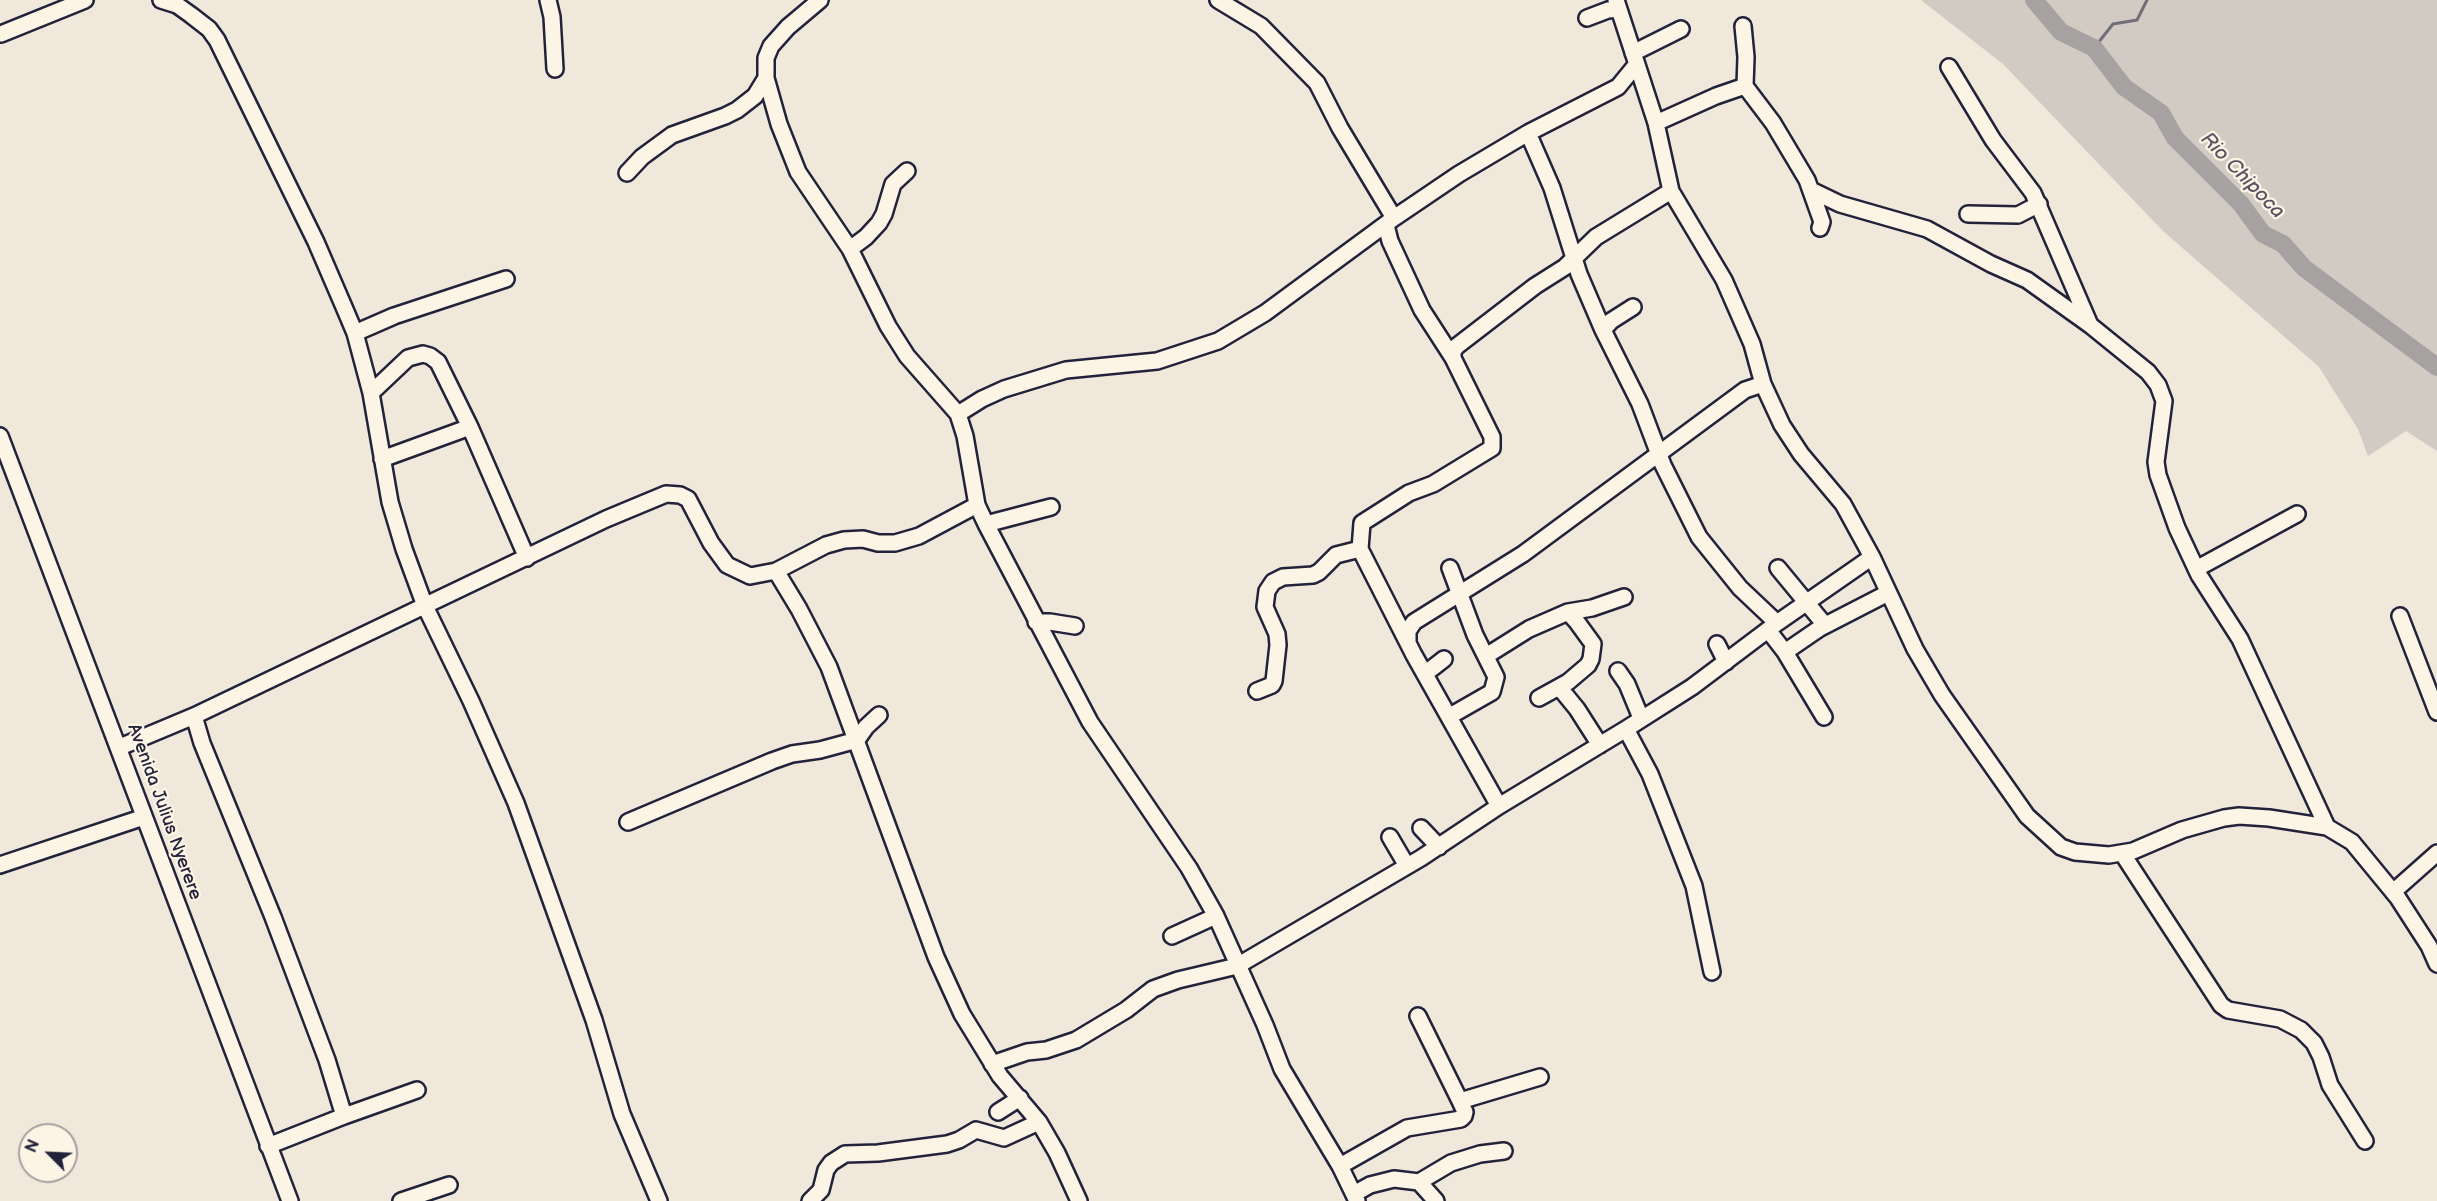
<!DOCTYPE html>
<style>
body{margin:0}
#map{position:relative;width:2437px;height:1201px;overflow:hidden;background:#efe8db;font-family:"Balsamiq Sans",sans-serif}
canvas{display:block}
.north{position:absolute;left:18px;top:1123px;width:60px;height:60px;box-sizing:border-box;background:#fcf5e5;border:2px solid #a5a1a1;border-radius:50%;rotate:294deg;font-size:16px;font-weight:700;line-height:24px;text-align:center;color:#22223b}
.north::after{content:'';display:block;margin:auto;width:21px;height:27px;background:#22223b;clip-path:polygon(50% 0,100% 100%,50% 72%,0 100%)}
</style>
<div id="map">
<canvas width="2437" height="1201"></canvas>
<div class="north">N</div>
</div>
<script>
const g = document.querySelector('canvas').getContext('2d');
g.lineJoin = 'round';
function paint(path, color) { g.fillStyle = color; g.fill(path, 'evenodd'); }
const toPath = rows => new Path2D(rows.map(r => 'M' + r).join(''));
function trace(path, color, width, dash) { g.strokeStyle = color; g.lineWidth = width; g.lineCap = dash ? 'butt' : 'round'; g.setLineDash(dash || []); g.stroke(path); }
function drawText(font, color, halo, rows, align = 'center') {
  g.font = font + ' "Balsamiq Sans",sans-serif'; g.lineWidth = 4.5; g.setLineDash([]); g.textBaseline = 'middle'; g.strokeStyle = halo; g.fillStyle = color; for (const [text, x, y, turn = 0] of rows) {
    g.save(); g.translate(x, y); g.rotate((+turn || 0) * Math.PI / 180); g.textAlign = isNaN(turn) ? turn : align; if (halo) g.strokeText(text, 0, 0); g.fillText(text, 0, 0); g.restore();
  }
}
const green = toPath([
 [1921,0,2437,0,2437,451,2406,431,2368,456,2358,429,2319,367,2163,231,2003,64]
]);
const stream = toPath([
 [2094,48,2113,24,2137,20,2147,0]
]);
const river = toPath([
 [2034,0,2061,32,2094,48,2124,87,2161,113,2175,138,2241,204,2263,234,2283,244,2304,268,2437,367]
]);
const minor = toPath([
 [161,0,177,5,191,15,209,29,217,40,316,242,344,307,355,333,371,393,390,502,404,549,425,606,471,701,516,803,594,1020,622,1114,659,1201],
 [548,0,552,17,555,69],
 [820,0,788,27,771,46,766,58,766,78,779,124,798,172,850,249,888,326,907,356,958,414],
 [1218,0,1261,26,1317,83,1340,128,1394,218],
 [1616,0,1656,123,1671,191,1724,280,1752,344,1763,384,1782,425,1801,454,1843,504,1872,557,1915,649,1942,695,2027,816,2061,847,2075,852,2109,855,2133,851,2182,830,2224,818,2239,816,2269,818,2327,827,2352,842,2398,898,2429,946,2437,964],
 [1587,18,1608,10,1618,9],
 [1743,26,1746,57,1745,86],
 [1,34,85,0],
 [1633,53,1681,29],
 [1949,67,1993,140,2033,193,2090,325],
 [1656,123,1716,96,1745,86,1773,123,1807,180,1822,222,1820,228],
 [1528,133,1552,188,1579,274,1603,330,1640,404,1663,465,1699,537,1740,588,1777,623],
 [627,173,642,157,672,135,725,116,737,110,755,96,766,78],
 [1813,191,1840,204,1927,229,1991,264,2027,280,2090,325,2148,372,2158,385,2164,401,2156,462,2158,475,2177,528,2199,575,2240,639,2327,827],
 [1968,214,2018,215,2039,204],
 [1386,225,1390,241,1422,310,1453,358],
 [850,249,866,237,879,223,884,214,893,184,907,171],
 [1603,330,1611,321,1633,307],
 [355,333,394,316,506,279],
 [371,393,408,358,423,354,430,356,438,362,470,427],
 [0,436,290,1201],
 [382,459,470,427,527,558],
 [986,524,1051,507],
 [1360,549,1414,655,1499,806],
 [1450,568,1475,635,1496,677,1492,692,1450,716],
 [1778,568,1825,625],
 [2196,569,2297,514],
 [776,571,826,545,844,540,863,539,878,543,895,543,919,536,977,505],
 [2400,616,2437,712],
 [1036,622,1050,622,1075,626],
 [1768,630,1785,652,1824,717],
 [1408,641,1408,631,1414,622,1523,554,1745,390,1763,384],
 [1717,644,1726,662],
 [1785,652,1820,628,1888,593],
 [1486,656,1529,629,1568,612,1592,608,1624,597],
 [1618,671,1627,684,1641,718],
 [1426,673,1444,659],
 [1559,687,1577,709,1600,745],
 [1257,691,1272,685,1274,681,1278,645,1277,634,1265,607,1267,591,1273,582,1283,577,1313,575,1319,572,1336,555,1360,549,1362,523,1409,493,1433,484,1492,448,1492,437,1453,358,1453,351,1457,346,1535,286,1565,267,1596,237,1671,191],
 [1539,698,1568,682,1588,665,1591,659,1593,644,1577,622,1568,612],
 [194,716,202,743,273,917,327,1060,344,1116,268,1146],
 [1626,729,1650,774,1694,886,1712,972],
 [120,747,194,716,606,519,666,494,680,495,688,499,711,543,727,565,750,576,776,571,799,609,829,667,936,957,962,1014,1000,1076,1039,1122,1057,1153,1079,1201],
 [628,822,772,761,792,754,820,750,857,740,866,727,879,715],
 [1421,828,1439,847],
 [1390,837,1407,866],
 [2122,853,2221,1005,2228,1010,2280,1019,2301,1030,2314,1043,2321,1057,2330,1085,2365,1141],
 [0,865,144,817],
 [2393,892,2437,853],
 [1172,936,1216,916],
 [992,1064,1027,1052,1046,1050,1076,1040,1126,1010,1153,989,1178,980,1237,966,1421,858,1499,806,1626,729,1692,687,1777,623,1872,557],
 [1460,1101,1540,1077],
 [998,1112,1020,1098],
 [344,1116,417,1090],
 [1340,1166,1407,1128,1461,1119,1464,1116,1465,1112,1460,1101,1418,1016],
 [1354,1194,1370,1185,1394,1179,1419,1182],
 [401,1201,449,1185],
 [810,1201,821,1190,826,1170,831,1163,845,1154,878,1153,947,1144,959,1140,976,1130,1004,1138,1039,1122],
 [1357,1201,1340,1166,1282,1069,1265,1025,1216,916,1189,868,1090,722,986,524,977,505,965,436,958,414,982,399,1004,389,1066,370,1157,361,1218,341,1265,313,1394,218,1459,174,1528,133,1618,87,1636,65],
 [1436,1201,1419,1182,1451,1163,1480,1154,1504,1151]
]);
const streetNames = [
 ["Avenida Julius Nyerere",164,812,70]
];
const waterNames = [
 ["Rio Chipoca",2242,176,46]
];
paint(green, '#d1cbc3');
trace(stream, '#716f79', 3);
trace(river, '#a6a2a2', 18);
trace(minor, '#22223b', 20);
trace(minor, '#fcf5e5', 15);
drawText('18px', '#22223b', '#fcf5e5', streetNames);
drawText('italic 20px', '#575564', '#fcf5e5', waterNames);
</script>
